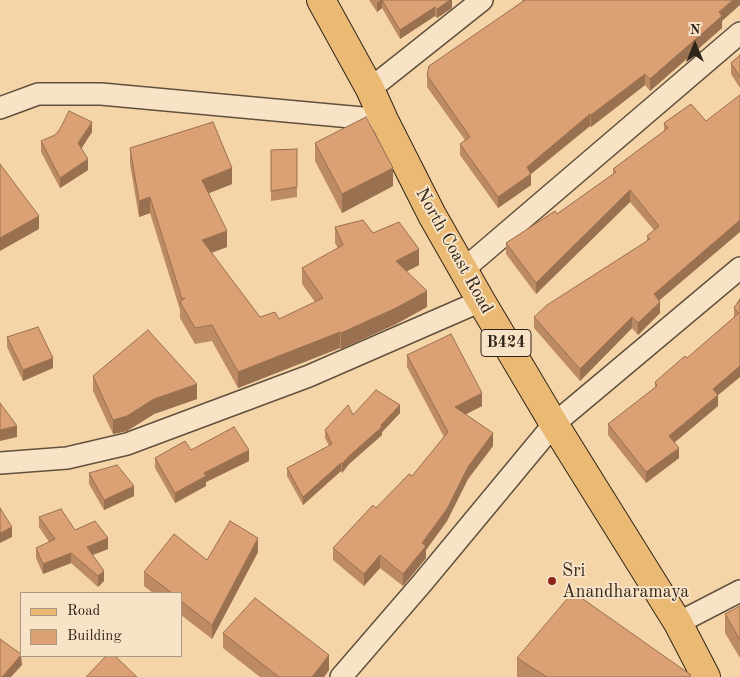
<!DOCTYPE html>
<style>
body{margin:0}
#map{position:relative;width:740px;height:677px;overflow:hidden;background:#f5d4a8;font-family:"Old Standard TT",serif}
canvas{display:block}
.legend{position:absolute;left:20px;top:592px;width:162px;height:65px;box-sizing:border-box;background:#f8e3c6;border:1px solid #a89781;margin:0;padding:6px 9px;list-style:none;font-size:15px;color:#2f2519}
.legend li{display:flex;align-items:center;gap:10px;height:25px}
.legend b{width:25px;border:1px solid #a89781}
.north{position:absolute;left:670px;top:20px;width:50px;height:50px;-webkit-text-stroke:4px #f8e3c6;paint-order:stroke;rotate:0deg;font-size:14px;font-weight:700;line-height:20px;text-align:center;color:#2f2519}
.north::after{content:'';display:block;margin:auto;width:18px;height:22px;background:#2f2519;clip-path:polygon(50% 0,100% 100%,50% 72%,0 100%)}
</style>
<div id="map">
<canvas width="740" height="677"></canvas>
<ul class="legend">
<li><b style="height:6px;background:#eaba74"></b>Road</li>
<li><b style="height:14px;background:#dba073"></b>Building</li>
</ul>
<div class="north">N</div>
</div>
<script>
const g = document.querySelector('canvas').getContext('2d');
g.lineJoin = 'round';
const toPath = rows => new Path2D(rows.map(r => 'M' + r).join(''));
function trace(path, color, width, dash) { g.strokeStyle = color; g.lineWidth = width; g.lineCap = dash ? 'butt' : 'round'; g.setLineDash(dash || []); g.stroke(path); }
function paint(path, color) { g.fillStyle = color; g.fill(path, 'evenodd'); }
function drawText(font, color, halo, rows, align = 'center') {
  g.font = font + ' "Old Standard TT",serif'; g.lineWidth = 4; g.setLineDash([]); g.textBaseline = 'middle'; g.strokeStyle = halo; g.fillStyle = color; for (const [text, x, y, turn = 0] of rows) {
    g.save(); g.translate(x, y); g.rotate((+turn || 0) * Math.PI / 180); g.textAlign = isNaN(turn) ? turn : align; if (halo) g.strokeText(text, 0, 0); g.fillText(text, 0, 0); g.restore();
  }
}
const minor = toPath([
 [370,89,482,0],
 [0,108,38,94,101,94,384,120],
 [464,269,740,33],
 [0,463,67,458,127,444,309,376,481,301],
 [678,623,740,591],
 [341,677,423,582,554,424,740,268]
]);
const primary = toPath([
 [321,0,370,89,384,120,432,215,481,301,554,424,678,623,706,677]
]);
const wall = toPath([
 [369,0,452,0,452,8,437,18,435,16,400,39,382,8,377,12],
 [522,0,740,0,722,21,722,28,650,91,645,85,591,127,590,126,531,174,531,185,498,208,460,155,460,144,465,140,427,87,427,75,522,2],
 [740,55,740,88,731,74,731,63],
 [691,104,659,301,660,313,638,335,632,328,580,381,534,328,534,317,647,241,647,236,654,230,630,202,536,294,506,254,506,243,557,214,613,174,613,169,664,131,664,123],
 [92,132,81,148,88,170,60,188,41,152,41,141],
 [315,143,393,186,342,213,315,161],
 [130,148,232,184,209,193,227,247,211,253,260,317,279,319,315,302,302,284,302,268,338,248,335,243,335,227,373,233,419,265,407,271,427,307,396,324,341,349,340,348,238,388,212,341,195,344,180,318,180,310,150,213,139,217,130,164],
 [297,149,297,197,271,201,271,150],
 [740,299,740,377,718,395,718,406,674,443,679,458,646,483,608,435,608,424,655,388,655,382,687,358,734,317,734,308],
 [7,337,53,368,23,381,7,347],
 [407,355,482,406,465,414,493,446,468,479,447,521,426,550,426,558,403,586,380,568,364,586,333,560,333,548,376,508,412,476,444,437,407,367],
 [93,376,197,399,154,414,127,431,113,434,93,391],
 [400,413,382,432,382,435,349,464,342,473,341,471,303,505,287,476,287,468,329,446,325,438,325,430,353,415],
 [191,450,249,461,206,482,206,486,175,503,155,468,155,458],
 [89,473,134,496,104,510,89,484],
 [39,517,75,530,108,549,93,555,104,581,98,587,71,563,43,574,36,558,36,548,49,542,39,527],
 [258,552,212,639,181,615,181,593,153,593,144,586,144,572,207,560],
 [740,606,740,658,725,633,725,614],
 [223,633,329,670,324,677,260,677,223,648],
 [517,658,691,677,517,677]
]);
const shadedWall = toPath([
 [381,0,382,0,382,8,377,12,377,3],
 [450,0,452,0,452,8,437,18,437,9],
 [733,0,740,0,740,5,722,21,722,28,650,91,650,79],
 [435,7,435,16,400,39,400,30],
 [645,74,645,85,591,127,591,115],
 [590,114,590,126,531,174,531,185,498,208,498,197,527,167],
 [92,122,92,132,78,154,78,143],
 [88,159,88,170,60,188,60,178],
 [232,168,232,184,202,196,202,180],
 [393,168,393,186,342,213,342,194],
 [630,190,630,202,536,294,536,283],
 [150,197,150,213,139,217,139,201],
 [39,216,39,229,0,251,0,238],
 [740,220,740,232,654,305,654,294],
 [227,231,227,247,202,256,202,240],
 [419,249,419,265,396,277,396,261],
 [427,291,427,307,396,324,341,349,341,333],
 [660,302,660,313,638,335,638,323],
 [632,317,632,328,580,381,580,369],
 [340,332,340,348,238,388,238,372],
 [53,358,53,368,23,381,23,370],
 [740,366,740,377,718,395,718,406,669,447,669,436,713,389],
 [197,384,197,399,154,414,127,431,113,434,113,420,154,399],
 [482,393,482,406,455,420,455,407],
 [400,405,400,413,382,432,382,435,349,464,342,473,342,464],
 [17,426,17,437,0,441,0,430],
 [493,433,493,446,468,479,447,521,426,550,426,558,403,586,403,574,468,467],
 [679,448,679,458,646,483,646,472],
 [249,450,249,461,206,482,206,486,175,503,175,493,204,473],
 [341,463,341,471,303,505,303,497],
 [134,486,134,496,104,510,104,500],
 [12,527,12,537,0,543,0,533],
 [108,538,108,549,87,557,87,547],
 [258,538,258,552,212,639,212,625],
 [71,553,71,563,43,574,43,564],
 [380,555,380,568,364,586,364,574],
 [104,571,104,581,98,587,98,576],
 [21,655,22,665,11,677,2,677],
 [329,655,329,670,324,677,312,677]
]);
const building = toPath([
 [382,0,450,0,437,9,435,7,400,30,382,0],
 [525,0,733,0,719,12,722,16,650,79,645,74,591,115,590,114,527,167,531,174,498,197,460,144,470,137,427,75,429,66,525,0],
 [740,55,740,77,731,63,740,55],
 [740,95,740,220,654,294,660,302,638,323,632,317,580,369,534,317,547,305,650,239,647,236,659,226,630,190,536,283,506,243,555,211,557,214,616,172,613,169,668,128,664,123,691,104,706,121,740,95],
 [69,111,92,122,78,143,88,159,60,178,41,141,55,135,60,129,69,111],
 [366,117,393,168,342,194,315,143,366,117],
 [213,122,232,168,202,180,227,231,202,240,260,317,275,312,279,319,323,298,302,268,343,245,335,227,363,220,373,233,399,222,419,249,396,261,427,291,396,308,341,333,340,332,238,372,212,325,195,328,180,302,185,298,182,299,150,197,139,201,130,148,213,122],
 [297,149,297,187,271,191,271,150,297,149],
 [0,164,39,216,0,238,0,164],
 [740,299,740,366,713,389,718,395,669,436,679,448,646,472,608,424,657,386,655,382,685,356,687,358,739,313,734,308,740,299],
 [38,327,53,358,23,370,7,337,38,327],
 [148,330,197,384,154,399,127,416,113,420,93,376,148,330],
 [451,334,482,393,455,407,493,433,468,467,447,509,422,543,426,546,403,574,380,555,364,574,333,548,373,505,376,508,409,474,412,476,448,432,407,355,451,334],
 [376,390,400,405,381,425,382,427,349,456,342,464,341,463,303,497,287,468,332,444,325,430,348,405,353,415,376,390],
 [0,403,17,426,0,430,0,403],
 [234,427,249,450,204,473,206,476,175,493,155,458,185,441,191,450,234,427],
 [117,465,134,486,104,500,89,473,117,465],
 [0,508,12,527,0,533,0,508],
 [61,509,75,530,95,521,108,538,87,547,104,571,98,576,71,553,43,564,36,548,55,539,39,517,61,509],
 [230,521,258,538,212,625,181,601,181,593,172,593,144,572,174,534,207,560,230,521],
 [573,592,691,675,689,677,547,677,517,658,573,592],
 [255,598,329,655,312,677,279,677,223,633,255,598],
 [740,606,740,640,725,614,740,606],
 [0,639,21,654,21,655,2,677,0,677,0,639],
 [106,656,115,656,137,677,86,677,106,656]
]);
const markers = [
 [552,581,5,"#8f2418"]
];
const shields = [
 [506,343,50]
];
const shieldNames = [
 ["B424",506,343]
];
const streetNames = [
 ["North Coast Road",454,251,61]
];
const poiNames = [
 ["Sri",562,571],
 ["Anandharamaya",562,592]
];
trace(minor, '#60513d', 24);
trace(primary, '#2f2519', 30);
trace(minor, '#f8e3c6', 21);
trace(primary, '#eaba74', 28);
paint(wall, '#bc8a63');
paint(shadedWall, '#997050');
paint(building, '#dba073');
trace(building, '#997050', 1);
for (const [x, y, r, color] of markers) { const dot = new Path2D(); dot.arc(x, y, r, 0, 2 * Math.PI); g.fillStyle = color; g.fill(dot); trace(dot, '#f8e3c6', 2); }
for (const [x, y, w] of shields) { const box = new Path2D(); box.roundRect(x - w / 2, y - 13.5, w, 27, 4); g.fillStyle = '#f8e3c6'; g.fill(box); trace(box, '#2f2519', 1); }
drawText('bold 16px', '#2f2519', null, shieldNames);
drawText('18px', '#2f2519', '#f8e3c6', streetNames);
drawText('18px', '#2f2519', '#f8e3c6', poiNames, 'left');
</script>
